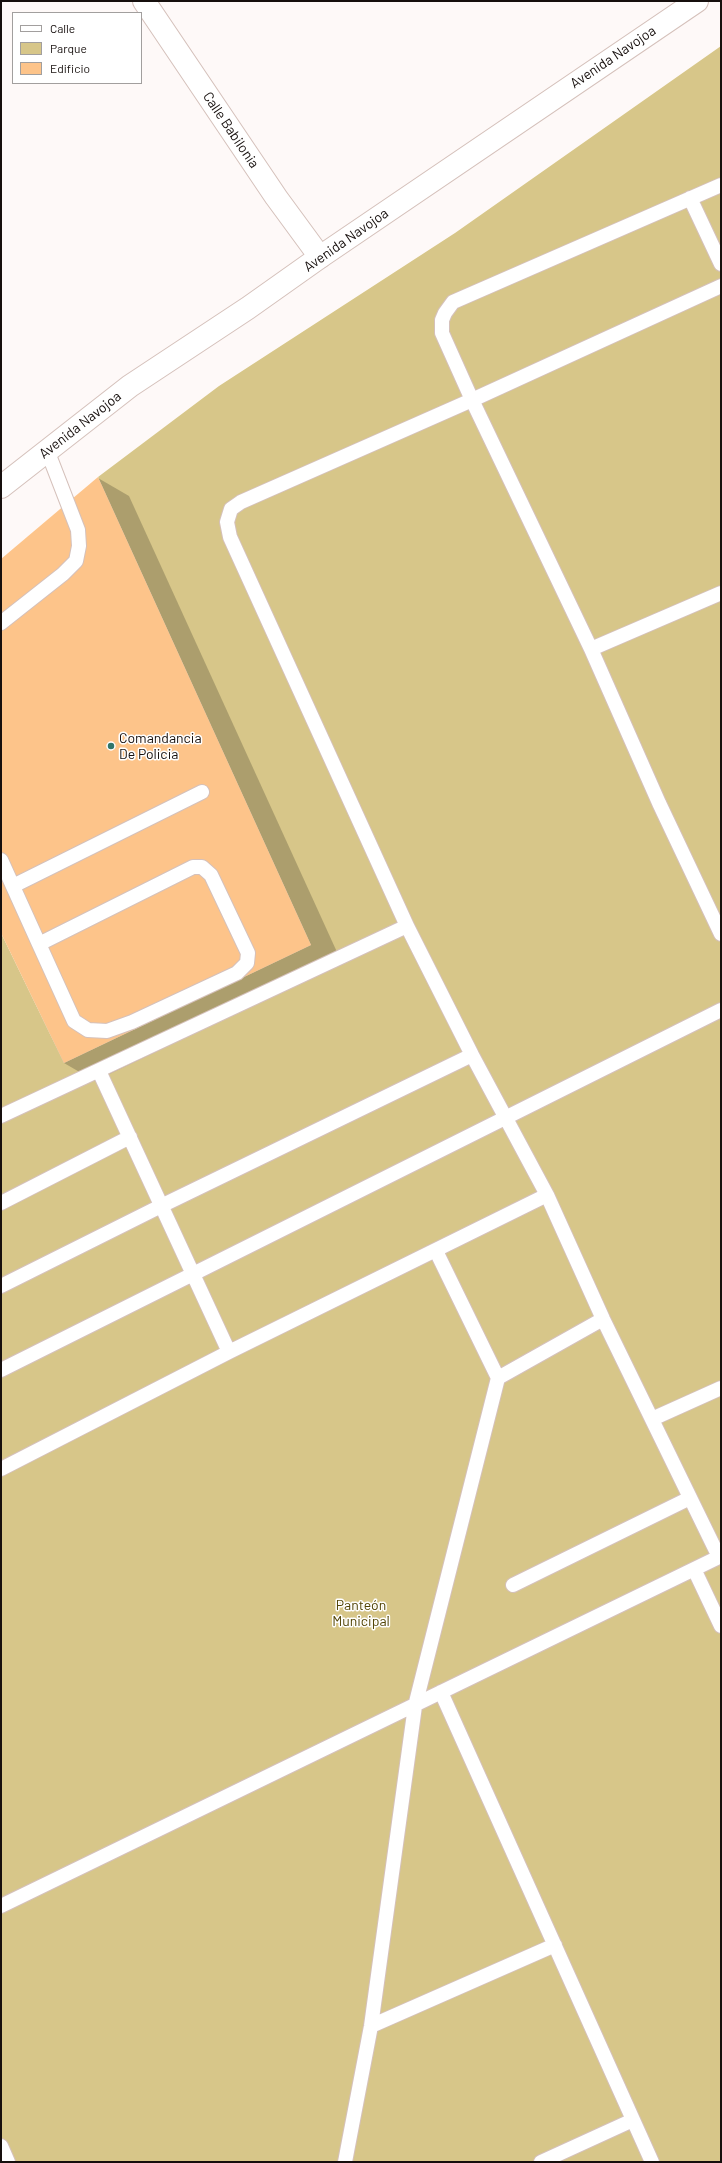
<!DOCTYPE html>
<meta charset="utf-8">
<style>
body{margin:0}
#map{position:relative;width:722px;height:2163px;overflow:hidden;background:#fef9f8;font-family:Barlow,sans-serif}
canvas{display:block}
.frame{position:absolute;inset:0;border:2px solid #160f0d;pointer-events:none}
.legend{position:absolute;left:12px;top:12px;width:130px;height:72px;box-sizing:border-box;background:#fff;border:1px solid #a29f9e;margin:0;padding:5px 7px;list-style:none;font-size:12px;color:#160f0d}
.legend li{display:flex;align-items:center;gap:8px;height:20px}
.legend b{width:20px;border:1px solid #a29f9e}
</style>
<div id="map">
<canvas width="722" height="2163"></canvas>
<div class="frame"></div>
<ul class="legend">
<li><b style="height:5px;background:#fff"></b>Calle</li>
<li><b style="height:11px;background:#d7c689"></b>Parque</li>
<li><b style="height:11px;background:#fdc48a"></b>Edificio</li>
</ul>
</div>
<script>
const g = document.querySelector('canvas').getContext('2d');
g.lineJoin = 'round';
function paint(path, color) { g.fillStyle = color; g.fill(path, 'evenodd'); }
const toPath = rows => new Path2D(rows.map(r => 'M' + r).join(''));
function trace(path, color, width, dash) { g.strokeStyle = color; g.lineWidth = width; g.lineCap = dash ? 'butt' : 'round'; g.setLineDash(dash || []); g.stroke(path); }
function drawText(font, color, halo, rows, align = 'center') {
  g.font = font + ' Barlow,sans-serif'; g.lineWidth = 3; g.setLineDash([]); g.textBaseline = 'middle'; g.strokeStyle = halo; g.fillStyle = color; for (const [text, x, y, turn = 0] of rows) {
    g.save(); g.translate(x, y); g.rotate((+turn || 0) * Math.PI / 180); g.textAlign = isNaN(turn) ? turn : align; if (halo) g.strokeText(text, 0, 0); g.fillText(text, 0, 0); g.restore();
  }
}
const green = toPath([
 [721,46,721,2162,1,2162,1,933,64,1063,311,945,98,477,219,386,455,233]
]);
const shadow = toPath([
 [98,478,129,496,342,963,95,1081,64,1063,1,931,1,560]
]);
const building = toPath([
 [98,477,311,945,64,1063,1,933,1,559]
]);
const service = toPath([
 [721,185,453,302,445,313,442,320,442,333,472,400,591,649,659,803,721,934],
 [690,198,721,264],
 [1,623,63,574,76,561,79,546,78,530,47,450],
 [591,649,721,593],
 [1,860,39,944,74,1021,88,1030,107,1031,132,1022,237,973,247,963,248,953,211,875,202,867,193,867,39,944],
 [13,886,202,792],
 [99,1071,229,1352],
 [1,1116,407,926],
 [1,1203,130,1137],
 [436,1251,498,1378],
 [1,1286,161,1206,472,1055],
 [1,1370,721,1010],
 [652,1419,721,1388],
 [1,1469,229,1352,547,1195],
 [719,1557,603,1319,547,1195,472,1055,407,926,230,537,227,522,231,509,241,502,472,400,721,286],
 [694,1569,721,1626],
 [513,1585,690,1498],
 [441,1692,652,2162],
 [1,1906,721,1556],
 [371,2026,555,1945],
 [1,2146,8,2162],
 [345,2162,371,2026,415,1706,498,1378,603,1319],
 [541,2162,633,2120]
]);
const minor = toPath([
 [144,1,276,197,320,257]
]);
const tertiary = toPath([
 [1,487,130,386,248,308,320,257,697,1]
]);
const markers = [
 [111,746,4,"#30756a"]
];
const streetNames = [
 ["Avenida Navojoa",613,57,-34],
 ["Calle Babilonia",231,130,56],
 ["Avenida Navojoa",346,240,-35],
 ["Avenida Navojoa",80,425,-38]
];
const poiNames = [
 ["Comandancia",119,738],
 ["De Policia",119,754]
];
const parkNames = [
 ["Panteón",361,1605],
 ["Municipal",361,1621]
];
paint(green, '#d7c689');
paint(shadow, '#0003');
paint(building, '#fdc48a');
trace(service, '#d5c1bb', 16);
trace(minor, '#d5c1bb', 24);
trace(tertiary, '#d5c1bb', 24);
trace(service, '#fff', 14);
trace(minor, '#fff', 22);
trace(tertiary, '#fff', 22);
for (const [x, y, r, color] of markers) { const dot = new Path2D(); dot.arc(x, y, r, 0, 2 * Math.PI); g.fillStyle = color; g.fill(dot); trace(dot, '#fff', 1.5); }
drawText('14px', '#160f0d', '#fff', streetNames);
drawText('14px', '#160f0d', '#fff', poiNames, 'left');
drawText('14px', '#514304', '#fff', parkNames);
</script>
